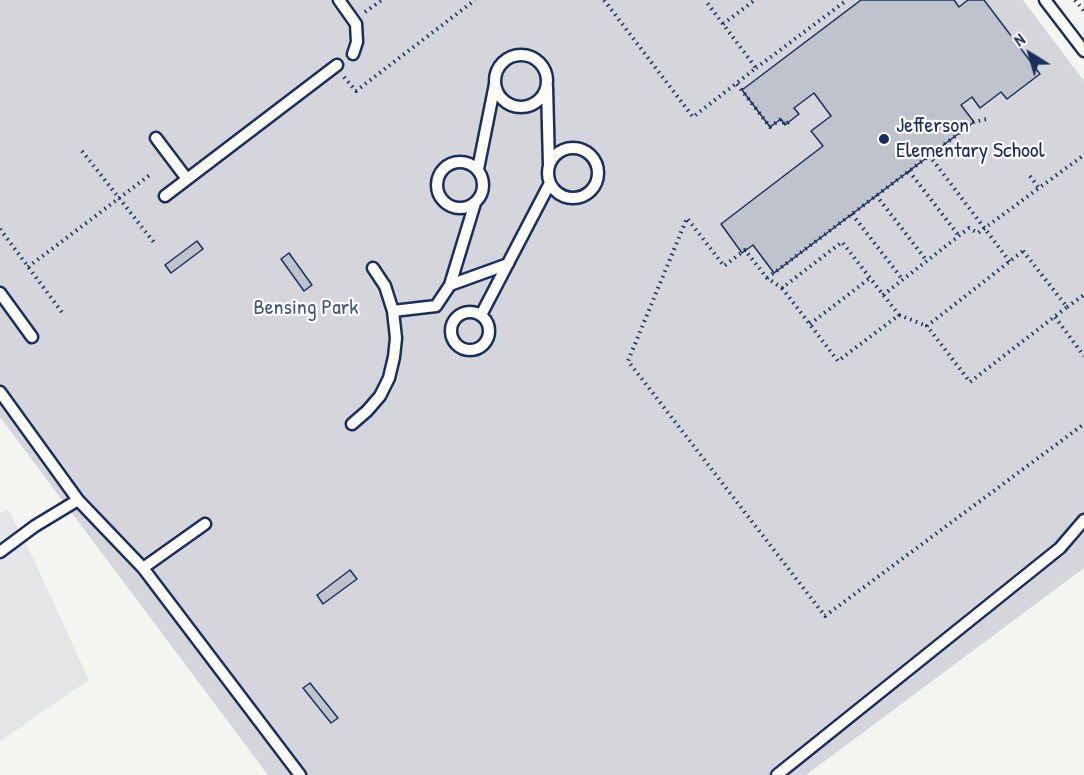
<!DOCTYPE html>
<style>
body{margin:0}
#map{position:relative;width:1084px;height:775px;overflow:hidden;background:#f4f4f1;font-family:"Patrick Hand",sans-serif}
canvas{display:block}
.north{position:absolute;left:1000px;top:24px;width:60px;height:60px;-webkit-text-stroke:4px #fdfcf7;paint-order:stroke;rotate:323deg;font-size:16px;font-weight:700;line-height:24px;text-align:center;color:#1b2f5e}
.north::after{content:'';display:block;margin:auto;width:21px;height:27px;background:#1b2f5e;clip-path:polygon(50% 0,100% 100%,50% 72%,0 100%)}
</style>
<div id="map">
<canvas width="1084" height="775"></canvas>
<div class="north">N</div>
</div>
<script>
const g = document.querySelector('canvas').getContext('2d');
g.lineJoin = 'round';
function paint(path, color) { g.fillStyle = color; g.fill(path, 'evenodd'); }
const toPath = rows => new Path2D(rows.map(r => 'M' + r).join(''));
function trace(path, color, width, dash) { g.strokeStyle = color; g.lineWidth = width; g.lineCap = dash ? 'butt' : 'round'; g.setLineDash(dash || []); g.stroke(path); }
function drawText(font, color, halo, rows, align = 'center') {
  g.font = font + ' "Patrick Hand",sans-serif'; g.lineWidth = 4.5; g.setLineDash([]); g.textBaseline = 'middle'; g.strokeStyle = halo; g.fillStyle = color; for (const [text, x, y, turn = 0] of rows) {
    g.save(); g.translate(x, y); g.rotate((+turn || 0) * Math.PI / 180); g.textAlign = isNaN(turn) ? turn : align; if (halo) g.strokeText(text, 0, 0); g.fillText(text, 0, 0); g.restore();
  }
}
const built = toPath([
 [8,509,29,549,89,680,0,741,0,513]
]);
const green = toPath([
 [0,0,1023,0,1084,81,1084,568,806,775,268,775,0,417]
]);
const building = toPath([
 [861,0,954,0,959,7,968,0,984,0,1040,74,1007,99,1001,92,980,108,972,97,961,105,974,122,774,273,753,245,742,253,721,224,823,146,811,131,831,116,814,93,794,108,799,114,785,125,781,119,770,127,742,90,861,0],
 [197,241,203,249,171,273,165,265,197,241],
 [289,253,312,285,304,291,281,259,289,253],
 [350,570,357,579,323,604,317,595,350,570],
 [310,683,338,718,331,723,303,688,310,683]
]);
const path = toPath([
 [604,0,693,117,756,68,705,0],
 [1075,0,1084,11],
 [365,12,382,0],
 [723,24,755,0],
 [756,68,847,0],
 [344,77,356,91,475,0],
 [737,84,770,127,781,119,785,125,791,120],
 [82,151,156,245],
 [929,155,1010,262],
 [909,171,959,236],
 [1030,176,1039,188,1084,155],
 [876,195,927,261],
 [852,214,903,280],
 [0,229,64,315],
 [1023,251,1067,307,970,382,927,326,1023,251],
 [28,267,151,174],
 [767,278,974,122,987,119],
 [782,288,838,361,899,315,842,242,782,288,767,278,745,250,724,266,687,218,628,361,825,616,1084,424],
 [883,295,969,228,978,233,1039,188],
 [1067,307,1084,295],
 [899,315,927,326],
 [1055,317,1084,356],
 [810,324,870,278]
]);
const service = toPath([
 [339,0,356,24,357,42,353,54],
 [1045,0,1084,51],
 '495 81a26 26 0 1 1 52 0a26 26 0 1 1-52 0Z',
 [547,87,549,165],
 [156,138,187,179],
 '548 173a25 25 0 1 1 50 0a25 25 0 1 1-50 0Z',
 '437 185a23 23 0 1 1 46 0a23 23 0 1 1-46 0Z',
 [478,169,495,84],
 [165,196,337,65],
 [450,285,508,264],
 [0,293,32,337],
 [393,311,436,306,450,285,475,203],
 '451 331a19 19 0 1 1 38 0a19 19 0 1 1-38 0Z',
 [481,315,550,183],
 [0,392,78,500,143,568,300,775],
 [352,424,367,411,380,396,389,378,394,357,396,338,393,311,385,286,373,268],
 [0,552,35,526,78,500],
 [143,568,205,524],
 [777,775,1060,548,1084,520]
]);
const markers = [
 [884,139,6,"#1b2f5e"]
];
const poiNames = [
 ["Jefferson",896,126],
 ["Elementary School",896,151]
];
const parkNames = [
 ["Bensing Park",306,308]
];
paint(built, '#e4e5e6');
paint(green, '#d4d6db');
paint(building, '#bfc3cc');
trace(building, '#1b2f5e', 1.5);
trace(service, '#1b2f5e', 15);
trace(path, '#1b2f5e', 4, [1.5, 4.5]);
trace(service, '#fdfcf7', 10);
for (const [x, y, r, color] of markers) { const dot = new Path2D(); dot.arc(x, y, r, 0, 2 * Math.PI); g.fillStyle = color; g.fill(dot); trace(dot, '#fdfcf7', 2); }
drawText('22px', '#1b2f5e', '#fdfcf7', poiNames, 'left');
drawText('22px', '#49597d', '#fdfcf7', parkNames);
</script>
